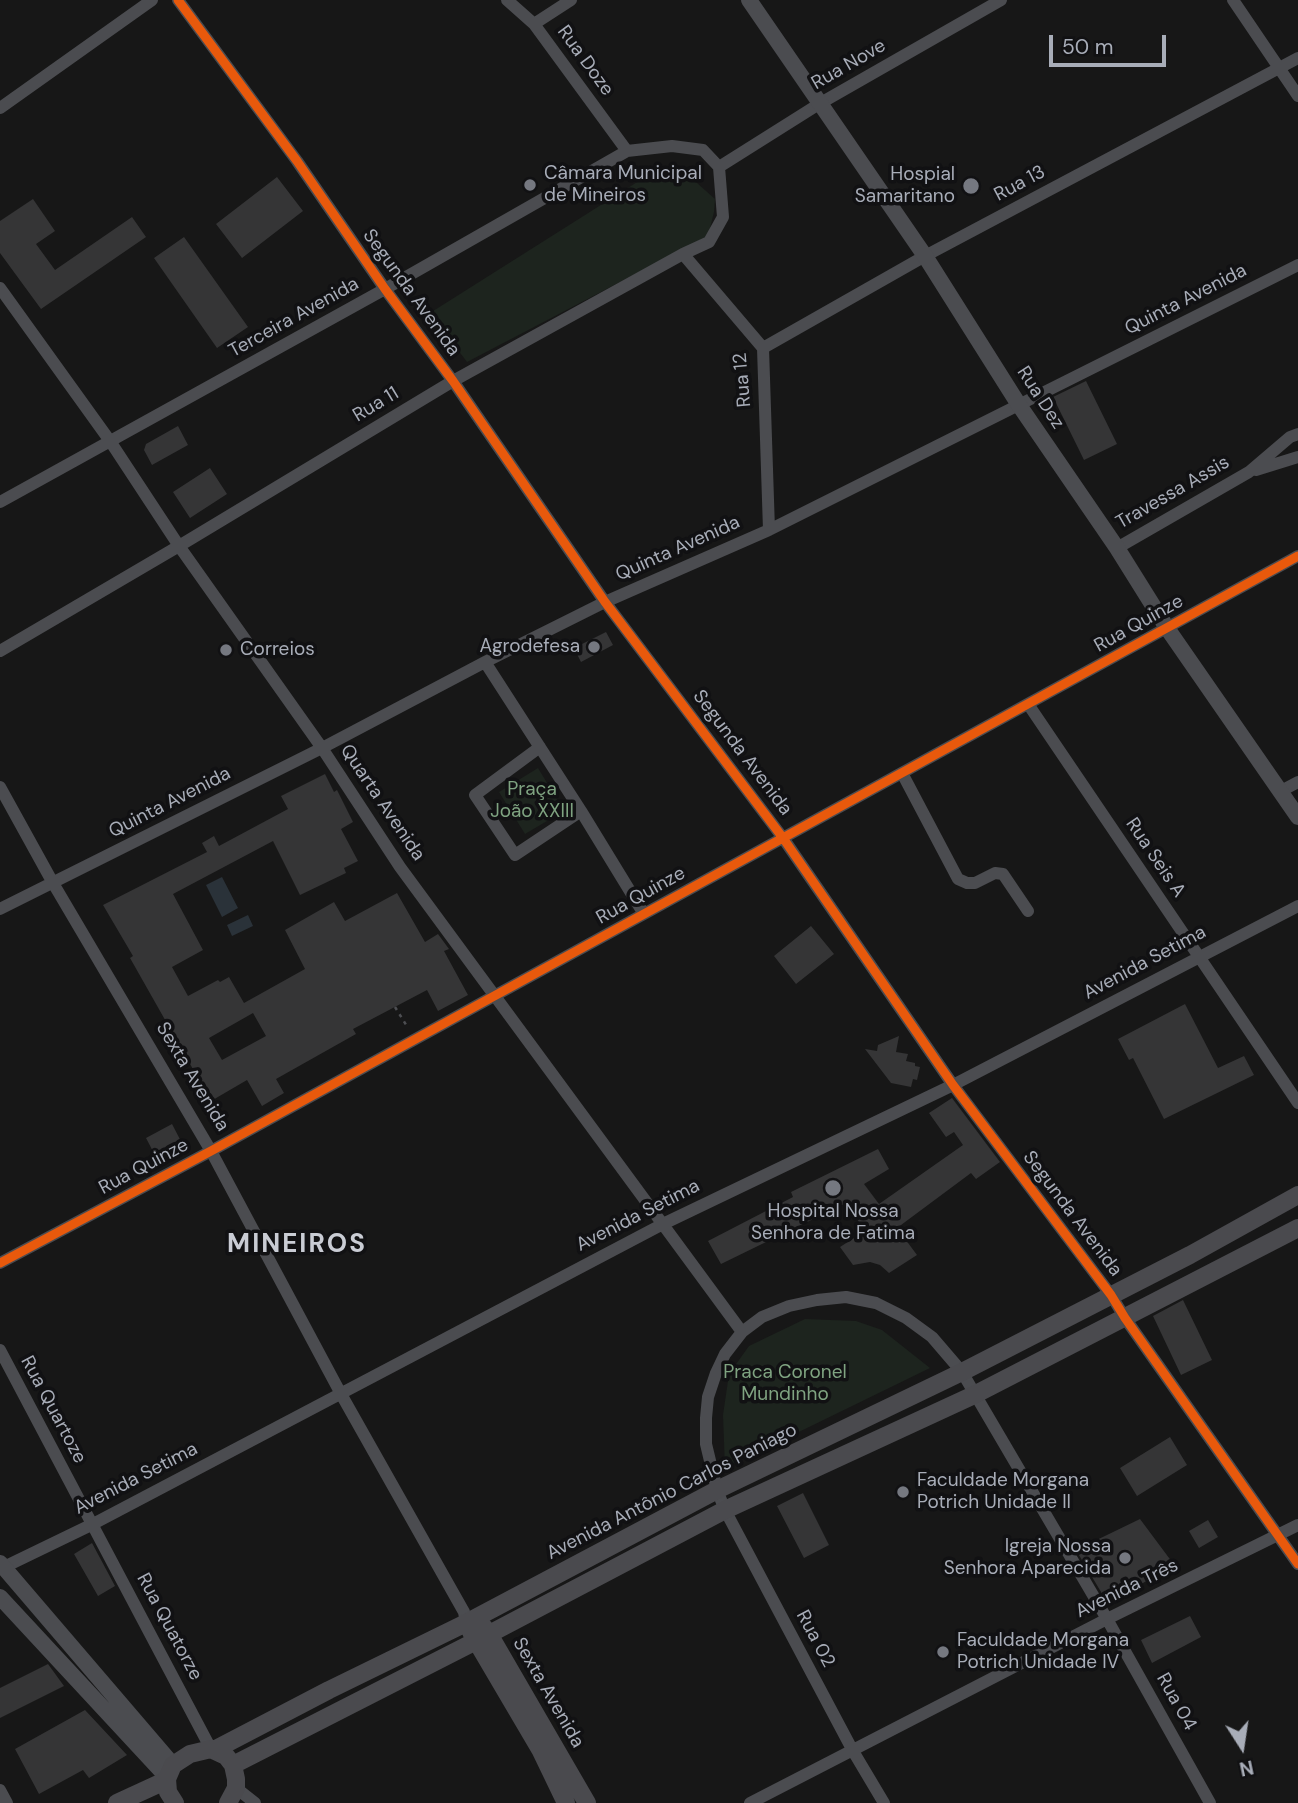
<!DOCTYPE html>
<meta charset="utf-8">
<style>
body{margin:0}
#map{position:relative;width:1298px;height:1803px;overflow:hidden;background:#171717;font-family:"DM Sans",sans-serif}
canvas{display:block}
.north{position:absolute;left:1207px;top:1712px;width:70px;height:70px;-webkit-text-stroke:5px #111113;paint-order:stroke;rotate:168deg;font-size:19px;font-weight:700;line-height:28px;text-align:center;color:#a8adb8}
.north::after{content:'';display:block;margin:auto;width:24px;height:32px;background:#a8adb8;clip-path:polygon(50% 0,100% 100%,50% 72%,0 100%)}
.scale{position:absolute;left:1049px;top:35px;width:117px;height:32px;box-sizing:border-box;border:4px solid #a8adb8;border-top:0;padding-left:9px;font-size:21px;line-height:24px;white-space:nowrap;color:#a8adb8;-webkit-text-stroke:5px #111113;paint-order:stroke}
</style>
<div id="map">
<canvas width="1298" height="1803"></canvas>
<div class="north">N</div>
<div class="scale">50 m</div>
</div>
<script>
const g = document.querySelector('canvas').getContext('2d');
g.lineJoin = 'round';
function paint(path, color) { g.fillStyle = color; g.fill(path, 'evenodd'); }
const toPath = rows => new Path2D(rows.map(r => 'M' + r).join(''));
function trace(path, color, width, dash) { g.strokeStyle = color; g.lineWidth = width; g.lineCap = dash ? 'butt' : 'round'; g.setLineDash(dash || []); g.stroke(path); }
function drawText(font, color, halo, rows, align = 'center') {
  g.font = font + ' "DM Sans",sans-serif'; g.lineWidth = 7; g.setLineDash([]); g.textBaseline = 'middle'; g.strokeStyle = halo; g.fillStyle = color; for (const [text, x, y, turn = 0] of rows) {
    g.save(); g.translate(x, y); g.rotate((+turn || 0) * Math.PI / 180); g.textAlign = isNaN(turn) ? turn : align; if (halo) g.strokeText(text, 0, 0); g.fillText(text, 0, 0); g.restore();
  }
}
const green = toPath([
 [678,174,697,183,715,199,714,212,708,236,467,362,430,313,642,179],
 [538,768,564,811,525,834,499,792],
 [805,1319,856,1321,882,1330,930,1368,725,1468,723,1415,729,1374,749,1346]
]);
const water = toPath([
 [222,877,238,908,222,917,206,885],
 [248,915,253,926,232,936,227,925]
]);
const building = toPath([
 [277,177,303,211,242,258,216,224],
 [33,199,55,231,36,244,55,270,132,217,146,237,41,309,0,253,0,221],
 [184,237,248,327,217,348,154,258],
 [1086,381,1117,444,1084,460,1053,397],
 [178,426,188,445,152,465,144,450,146,444],
 [210,468,227,494,190,518,173,492],
 [606,632,613,645,581,662,574,648],
 [325,774,334,792,337,790,353,822,341,829,358,861,344,868,346,873,300,895,273,841,173,894,203,950,172,967,188,996,218,980,220,982,229,977,244,1003,305,969,285,930,334,902,345,921,397,893,425,942,438,934,449,949,444,951,468,995,438,1011,427,990,353,1029,356,1034,276,1079,284,1093,262,1106,247,1080,211,1101,130,958,133,956,103,905,207,852,202,843,214,836,219,846,288,809,281,796],
 [253,1013,266,1036,222,1060,209,1038],
 [811,926,834,954,796,984,774,956],
 [1185,1004,1218,1068,1244,1056,1254,1075,1164,1119,1133,1058,1129,1060,1118,1039],
 [899,1036,896,1052,908,1054,906,1061,915,1063,915,1066,920,1067,917,1080,913,1079,911,1087,891,1083,865,1049,877,1051,878,1045],
 [952,1098,1000,1162,976,1179,971,1173,897,1228,917,1255,889,1273,880,1265,870,1262,853,1265,840,1247,865,1231,846,1203,721,1264,708,1241,793,1197,791,1192,878,1149,889,1169,864,1184,879,1204,963,1145,954,1132,946,1137,929,1113],
 [172,1124,185,1149,159,1163,146,1138],
 [1183,1300,1212,1360,1181,1375,1153,1316],
 [1170,1437,1187,1465,1137,1496,1120,1468],
 [803,1493,829,1545,804,1558,777,1506],
 [1140,1519,1175,1566,1107,1602,1076,1550],
 [1208,1520,1218,1537,1199,1548,1189,1531],
 [92,1543,115,1586,98,1596,74,1554],
 [1190,1616,1201,1637,1152,1663,1141,1640],
 [48,1664,64,1686,0,1718,0,1688],
 [85,1710,127,1755,89,1778,83,1770,39,1794,15,1749]
]);
const path = toPath([
 [395,1007,408,1028]
]);
const minor = toPath([
 [178,0,297,161,385,289,453,381,605,602,783,838,953,1085,1111,1295,1125,1318,1298,1564],
 [507,0,534,24,627,151],
 [1233,0,1298,96],
 [534,24,571,0],
 [0,108,152,0],
 [719,167,819,104,1001,0],
 [683,254,763,348,769,530],
 [0,288,110,441,179,546,322,748,400,867,742,1332],
 [763,348,925,256,1298,58],
 [1256,470,1298,457],
 [0,502,385,289,627,151,672,146,703,150,719,167],
 [1117,548,1249,472,1290,437,1298,434],
 [0,651,179,546,453,381,683,254,709,242,723,217,719,167],
 [485,662,581,811,644,914],
 [1028,704,1298,1103],
 [540,747,475,795,515,855,581,811],
 [902,773,958,879,967,883,975,883,995,873,1003,874,1028,911],
 [0,787,53,883,211,1151,341,1394,464,1612,466,1623],
 [1281,791,1298,782],
 [0,909,322,748,485,662,605,602,769,530,1298,265],
 [0,1263,211,1151,1298,556],
 [0,1350,211,1749],
 [0,1569,93,1524,663,1224,953,1085,1298,906],
 [236,1788,255,1803],
 [0,1790,7,1803],
 [750,1803,1107,1619,1298,1525],
 [884,1803,853,1751,725,1510,717,1490,706,1444,706,1418,708,1397,716,1373,725,1354,742,1332,762,1317,789,1306,817,1300,846,1297,876,1303,906,1318,932,1337,962,1372,1107,1619,1210,1803]
]);
const tertiary = toPath([
 [749,0,925,256,1019,405,1117,548,1167,628,1298,817],
 [0,1563,173,1765],
 [0,1597,167,1777]
]);
const secondary = toPath([
 [482,1625,489,1634,587,1803],
 [471,1632,541,1751,566,1803],
 [214,1750,329,1690,466,1623,717,1490,962,1372,1190,1255,1298,1195],
 [233,1765,476,1641,725,1510,974,1395,1298,1228],
 [117,1803,167,1780],
 [175,1803,168,1792,167,1779,173,1765,190,1754,211,1749,226,1756,233,1765,236,1779,236,1788,228,1803]
]);
const cycleway = toPath([
 [178,0,297,161,385,289,453,381,605,602,783,838,953,1085,1111,1295,1125,1318,1298,1564],
 [0,1263,211,1151,1298,556]
]);
const markers = [
 [530,185,7,"#757880"],
 [971,186,9,"#757880"],
 [594,647,7,"#757880"],
 [226,650,7,"#757880"],
 [833,1188,9,"#757880"],
 [903,1492,7,"#757880"],
 [1125,1558,7,"#757880"],
 [943,1652,7,"#757880"]
];
const streetNames = [
 ["Rua Doze",585,61,54],
 ["Rua Nove",849,65,-30],
 ["Rua 13",1020,184,-28],
 ["Segunda Avenida",411,293,54],
 ["Quinta Avenida",1186,300,-27],
 ["Terceira Avenida",294,318,-29],
 ["Rua 12",743,380,-95],
 ["Rua Dez",1040,398,57],
 ["Rua 11",376,405,-31],
 ["Travessa Assis",1173,493,-30],
 ["Quinta Avenida",678,549,-24],
 ["Rua Quinze",1139,624,-29],
 ["Segunda Avenida",742,753,53],
 ["Quinta Avenida",170,803,-27],
 ["Quarta Avenida",382,803,56],
 ["Rua Seis A",1155,858,56],
 ["Rua Quinze",641,896,-29],
 ["Avenida Setima",1145,963,-28],
 ["Sexta Avenida",192,1077,59],
 ["Rua Quinze",144,1167,-28],
 ["Segunda Avenida",1072,1214,53],
 ["Avenida Setima",638,1216,-27],
 ["Rua Quartoze",53,1410,62],
 ["Avenida Setima",136,1479,-27],
 ["Avenida Antônio Carlos Paniago",672,1492,-27],
 ["Avenida Três",1127,1589,-26],
 ["Rua Quatorze",169,1627,62],
 ["Rua 02",815,1639,62],
 ["Sexta Avenida",548,1693,60],
 ["Rua 04",1176,1702,61]
];
const poiNames = [
 ["Câmara Municipal",544,174],
 ["de Mineiros",544,196],
 ["Hospial",955,175,"right"],
 ["Samaritano",955,197,"right"],
 ["Agrodefesa",580,647,"right"],
 ["Correios",240,650],
 ["Hospital Nossa",833,1212,"center"],
 ["Senhora de Fatima",833,1234,"center"],
 ["Faculdade Morgana",917,1481],
 ["Potrich Unidade II",917,1503],
 ["Igreja Nossa",1111,1547,"right"],
 ["Senhora Aparecida",1111,1569,"right"],
 ["Faculdade Morgana",957,1641],
 ["Potrich Unidade IV",957,1663]
];
const parkNames = [
 ["Praça",532,790],
 ["João XXIII",532,812],
 ["Praca Coronel",785,1373],
 ["Mundinho",785,1395]
];
const districtNames = [
 ["MINEIROS",297,1245]
];
paint(green, '#1d241e');
paint(water, '#2a3239');
paint(building, '#353536');
trace(path, '#4d4e52', 2.5, [3.5, 5]);
trace(minor, '#4b4c50', 12);
trace(tertiary, '#4b4c50', 16);
trace(secondary, '#4a4a4e', 18);
trace(cycleway, '#e8590c', 9);
for (const [x, y, r, color] of markers) { const dot = new Path2D(); dot.arc(x, y, r, 0, 2 * Math.PI); g.fillStyle = color; g.fill(dot); trace(dot, '#111113', 2.5); }
drawText('19px', '#a8adb8', '#111113', streetNames);
drawText('19px', '#a8adb8', '#111113', poiNames, 'left');
drawText('19px', '#7fa381', '#111113', parkNames);
g.letterSpacing = '2px';
drawText('bold 26px', '#c9ccd4', '#111113', districtNames);
g.letterSpacing = '0px';
</script>
